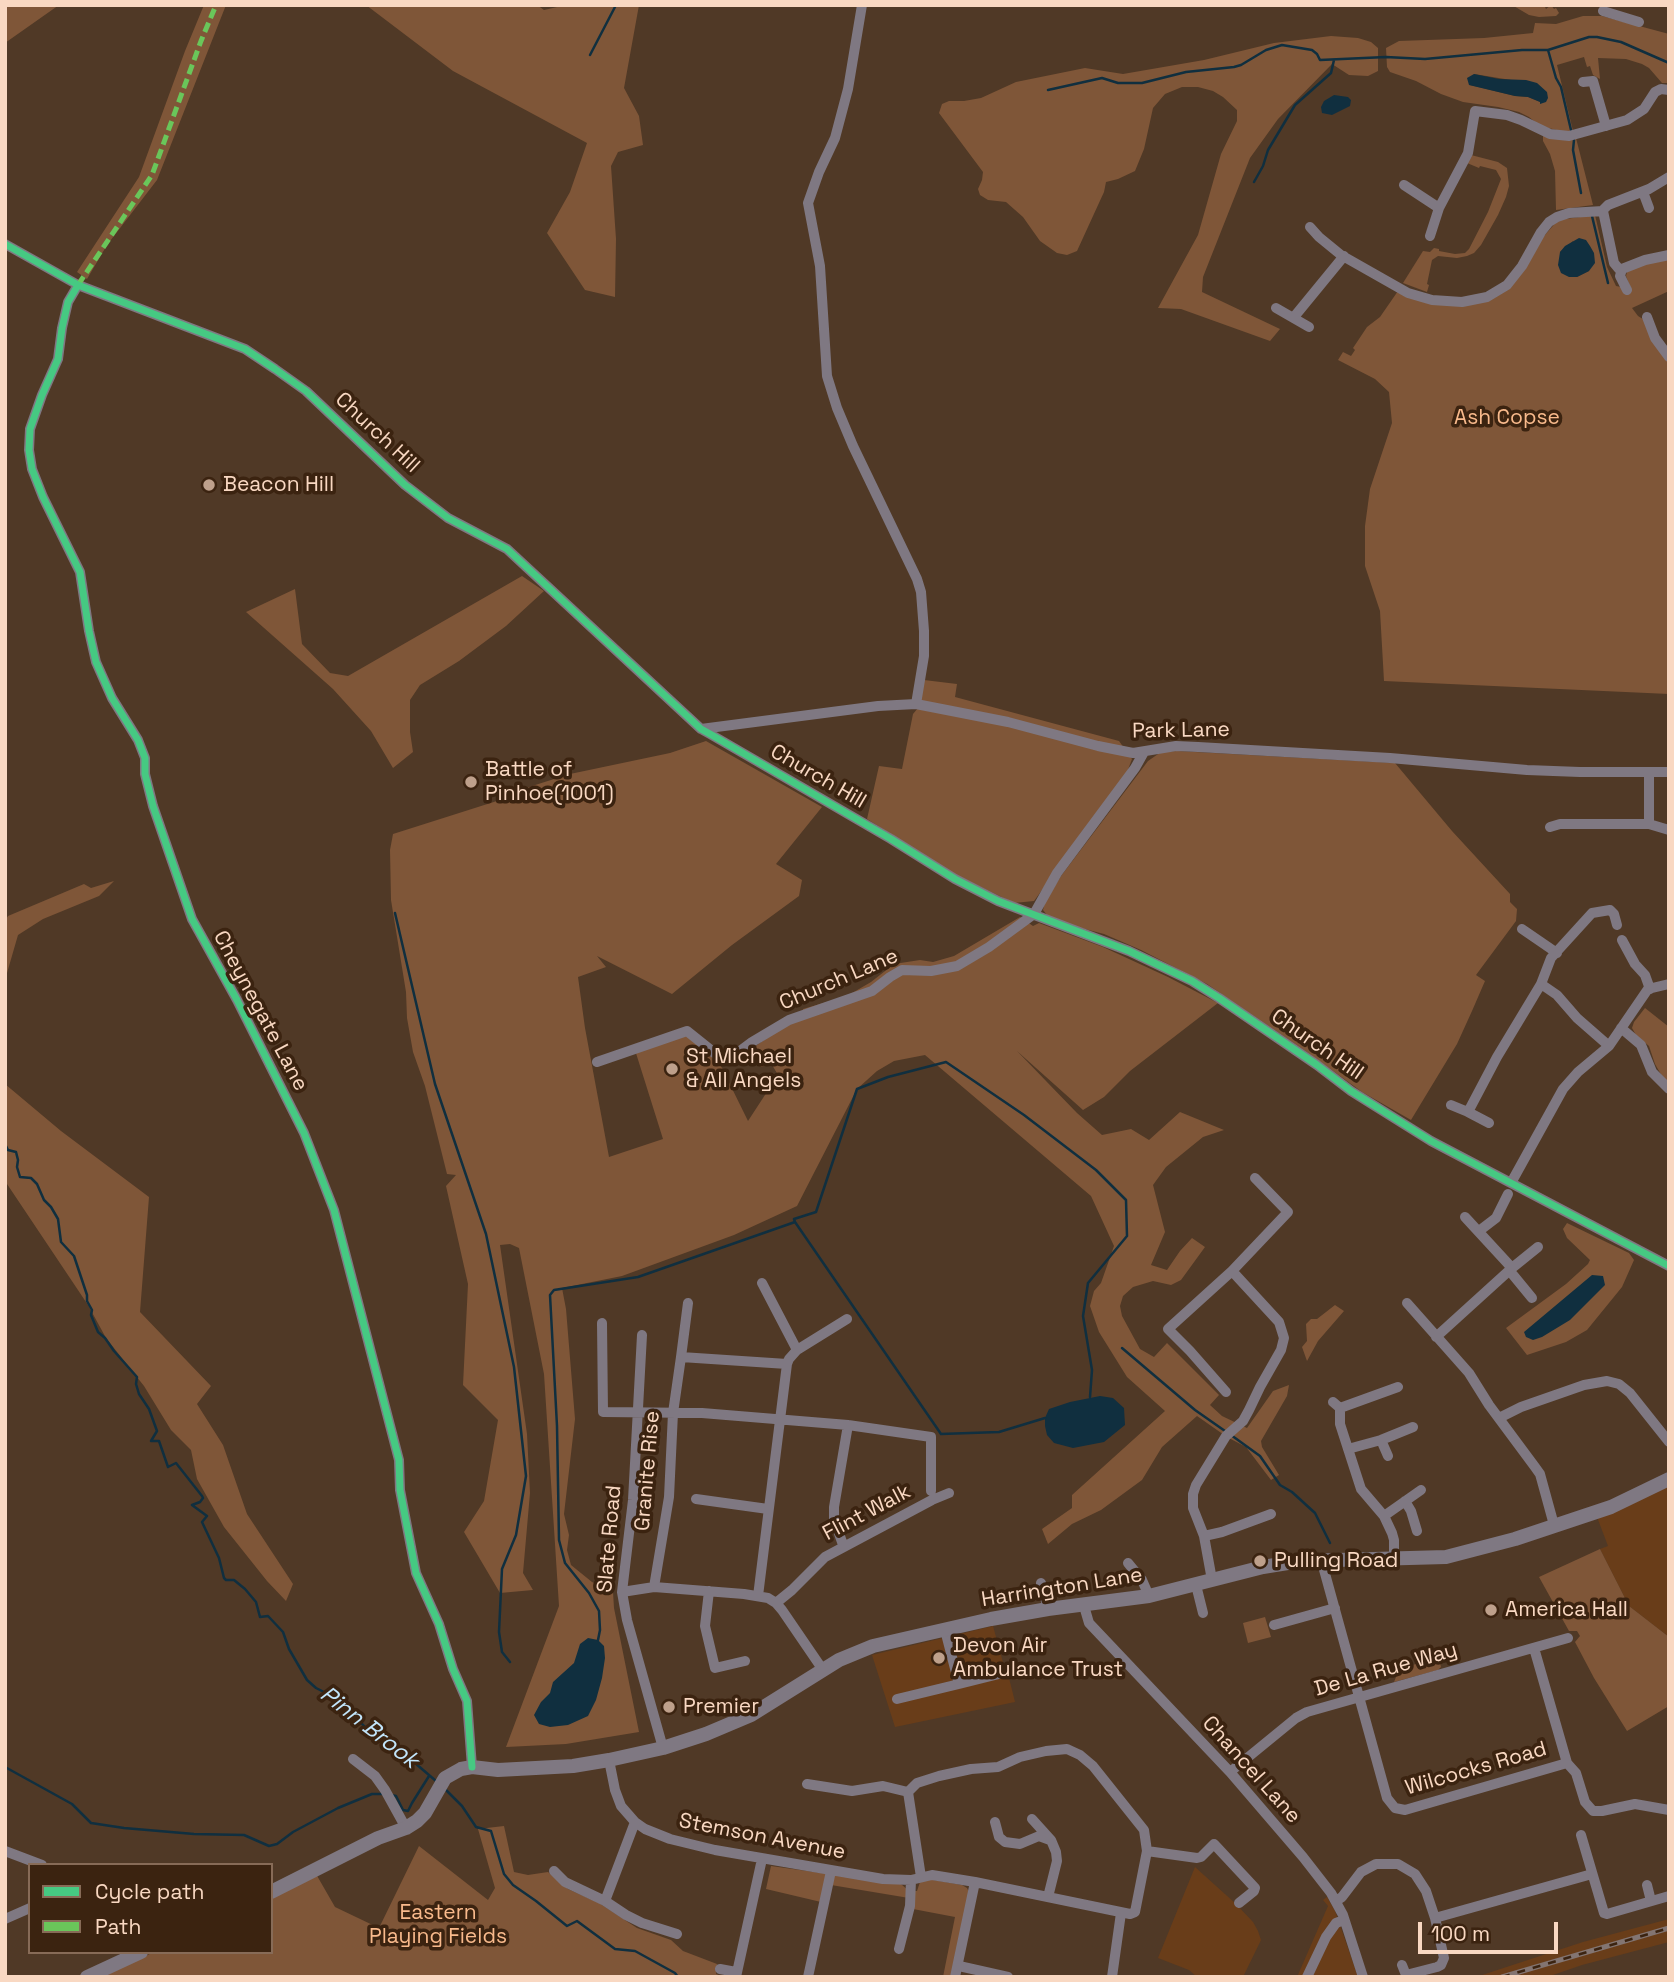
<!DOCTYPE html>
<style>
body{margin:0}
#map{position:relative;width:1674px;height:1982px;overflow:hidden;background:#503926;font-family:"Space Grotesk",sans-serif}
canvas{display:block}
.frame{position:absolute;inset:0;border:7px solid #f9d8c2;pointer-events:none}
.legend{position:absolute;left:28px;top:1863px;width:245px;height:91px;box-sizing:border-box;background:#3b2310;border:2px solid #876b57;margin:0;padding:9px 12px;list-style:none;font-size:21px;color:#f9d8c2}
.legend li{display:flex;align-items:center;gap:14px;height:35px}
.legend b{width:35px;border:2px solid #876b57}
.scale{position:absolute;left:1418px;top:1922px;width:140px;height:32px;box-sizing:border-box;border:4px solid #f9d8c2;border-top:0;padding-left:9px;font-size:21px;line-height:24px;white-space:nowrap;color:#f9d8c2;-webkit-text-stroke:5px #3b2310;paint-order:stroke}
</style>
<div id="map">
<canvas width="1674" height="1982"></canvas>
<div class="frame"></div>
<ul class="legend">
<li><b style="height:9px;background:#46c982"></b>Cycle path</li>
<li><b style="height:9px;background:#6ac65a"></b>Path</li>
</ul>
<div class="scale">100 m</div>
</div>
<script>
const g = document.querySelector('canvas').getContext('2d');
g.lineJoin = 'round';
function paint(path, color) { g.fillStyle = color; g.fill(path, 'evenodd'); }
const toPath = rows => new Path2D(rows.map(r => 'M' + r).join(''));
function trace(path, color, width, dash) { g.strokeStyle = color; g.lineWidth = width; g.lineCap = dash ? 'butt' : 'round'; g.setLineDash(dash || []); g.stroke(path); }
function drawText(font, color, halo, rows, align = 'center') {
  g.font = font + ' "Space Grotesk",sans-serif'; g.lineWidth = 7; g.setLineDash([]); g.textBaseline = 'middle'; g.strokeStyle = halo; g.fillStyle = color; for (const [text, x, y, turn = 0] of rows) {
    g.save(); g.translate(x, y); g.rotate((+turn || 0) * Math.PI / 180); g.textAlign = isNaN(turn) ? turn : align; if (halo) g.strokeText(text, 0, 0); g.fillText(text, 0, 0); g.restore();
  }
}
const built = toPath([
 [1669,1486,1669,1637,1629,1606,1600,1549,1608,1546,1597,1517],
 [993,1626,1004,1666,1006,1666,1015,1702,895,1727,872,1655],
 [1195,1867,1236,1904,1253,1922,1258,1931,1261,1940,1243,1977,1197,1977,1189,1970,1158,1958],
 [1327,1897,1335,1911,1358,1977,1297,1977,1328,1906,1323,1900],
 [1669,1919,1669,1942,1582,1965,1547,1977,1476,1977,1583,1942]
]);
const green = toPath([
 [5,5,59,5,5,43],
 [204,5,226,5,157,180,107,245,87,279,77,272,139,177,185,51],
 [366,5,537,5,544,10,566,5,639,5,624,88,639,116,643,145,618,152,611,166,616,239,615,297,585,290,547,233,570,192,587,143,453,71],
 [1512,5,1539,5,1541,7,1544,5,1546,9,1551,5,1554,9,1556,8,1559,13,1556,16,1539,17,1529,15],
 [1583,16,1602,16,1669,34,1669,83,1662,83,1649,68,1642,64,1626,59,1598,58,1600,79,1593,75,1590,66,1587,67,1584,57,1557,65,1573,131,1565,132,1540,126,1529,117,1519,112,1498,107,1463,102,1441,94,1416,81,1390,72,1387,67,1386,48,1399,41,1484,38,1533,33,1535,23,1556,24],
 [1474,74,1511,80,1543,103,1528,97,1515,96,1470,85],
 [1331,36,1358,38,1371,42,1378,48,1378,71,1368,76,1349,75,1332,64,1278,119,1250,158,1203,277,1202,292,1280,329,1270,341,1181,309,1158,308,1198,235,1221,154,1237,121,1237,110,1223,97,1213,91,1198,87,1182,87,1165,94,1153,108,1144,149,1135,171,1118,179,1106,182,1104,192,1077,251,1067,255,1057,253,1040,241,1023,217,1006,202,988,200,980,195,978,189,982,180,983,172,939,113,942,104,949,101,964,101,981,98,1016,82,1085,68,1123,74,1204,60,1274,43],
 [1543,135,1576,138,1593,205,1556,210,1555,171,1550,154,1543,141],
 [1471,155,1498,162,1507,168,1509,186,1506,197,1498,215,1481,245,1474,253,1467,256,1457,258,1438,256,1432,260,1427,284,1429,285,1427,292,1403,283,1423,251,1430,252,1434,248,1439,249,1439,251,1455,254,1465,253,1469,249,1488,212,1501,179,1496,170,1480,166,1479,168,1467,163],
 [1595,215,1607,267,1616,286,1631,289,1626,276,1627,272,1649,261,1669,258,1669,291,1632,308,1638,316,1646,321,1652,341,1669,363,1669,694,1384,681,1380,611,1365,566,1365,526,1370,489,1392,423,1389,392,1375,379,1338,360,1343,352,1351,356,1355,350,1353,348,1367,327,1380,317,1398,291,1421,301,1488,300,1558,220],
 [1573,241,1589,271,1577,277,1560,252],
 [522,576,544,591,506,626,459,661,420,685,410,700,410,732,413,752,393,768,371,731,333,689,246,612,295,589,302,644,330,673,348,676],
 [924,680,957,684,955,697,1119,741,1132,759,1126,775,1034,901,1014,903,956,875,867,819,879,766,902,769,913,714,918,708],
 [706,741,822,807,776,864,802,880,799,896,732,945,672,994,597,956,606,967,578,977,585,1028,609,1157,663,1139,635,1050,687,1031,718,1060,748,1121,778,1075,771,1063,761,1067,750,1050,774,1033,803,1017,803,1009,847,996,871,982,894,964,920,960,933,962,954,956,1020,917,1033,926,1039,923,1103,947,1168,977,1218,1003,1130,1071,1104,1097,1083,1110,1017,1051,1077,1113,1102,1135,1131,1129,1149,1140,1180,1112,1224,1130,1203,1137,1166,1167,1153,1185,1165,1232,1151,1265,1167,1270,1180,1251,1192,1238,1205,1247,1181,1280,1171,1285,1153,1281,1133,1287,1123,1296,1120,1306,1122,1316,1140,1349,1154,1357,1167,1343,1219,1395,1210,1405,1222,1416,1247,1428,1273,1391,1289,1385,1287,1396,1261,1441,1262,1447,1279,1475,1271,1480,1246,1447,1227,1437,1197,1416,1162,1447,1142,1480,1101,1510,1072,1524,1048,1544,1042,1529,1072,1508,1072,1495,1165,1411,1127,1377,1099,1332,1090,1306,1094,1291,1101,1283,1114,1246,1091,1196,925,1055,894,1061,877,1071,857,1089,797,1206,734,1235,622,1276,562,1288,566,1309,575,1419,564,1514,569,1535,567,1550,571,1565,592,1582,613,1592,614,1608,639,1732,566,1744,506,1747,559,1606,544,1374,519,1248,510,1244,500,1245,527,1434,530,1493,523,1573,533,1590,500,1593,464,1532,484,1501,498,1420,463,1385,468,1284,446,1186,456,1175,447,1174,425,1086,413,1052,407,1018,406,992,391,900,390,850,393,834,500,800,532,786,570,774,670,753],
 [1177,751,1395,763,1452,831,1510,894,1510,902,1517,909,1516,921,1476,975,1485,981,1472,1011,1457,1044,1411,1120,1362,1092,1307,1052,1207,984,1141,950,1104,934,1077,927,1047,915,1043,910,1045,902,1061,876,1148,761,1161,752],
 [114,881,99,896,43,919,18,935,5,980,5,921,8,916,84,884,91,888],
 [1645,1008,1669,1027,1669,1083,1663,1078,1655,1064,1649,1046,1636,1035,1632,1028,1634,1022],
 [5,1084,61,1131,149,1197,140,1312,211,1386,197,1404,223,1445,247,1514,293,1584,286,1601,267,1581,224,1527,197,1479,191,1450,171,1430,144,1386,106,1338,88,1305,5,1181],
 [1567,1223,1629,1253,1634,1260,1622,1287,1587,1330,1566,1342,1527,1355,1506,1328,1566,1284,1588,1264,1590,1260,1567,1238,1563,1229],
 [1335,1305,1344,1311,1318,1341,1307,1361,1302,1347,1307,1341,1306,1324,1311,1319,1317,1319],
 [1600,1549,1629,1606,1669,1637,1669,1706,1627,1731,1594,1678,1575,1642,1580,1636,1577,1631,1569,1631,1539,1577],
 [1265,1617,1271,1637,1248,1643,1243,1623],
 [1438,1655,1441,1667,1438,1670,1394,1682,1396,1677,1408,1667],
 [504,1826,514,1872,528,1875,548,1872,568,1889,599,1903,637,1928,671,1940,683,1951,717,1964,716,1974,724,1977,100,1977,154,1952,271,1952,271,1897,316,1874,335,1907,379,1928,419,1846,488,1900,495,1888,478,1829],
 [771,1866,901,1884,909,1891,917,1891,920,1882,928,1879,962,1885,967,1888,969,1892,951,1977,943,1977,955,1917,913,1909,915,1899,825,1884,821,1902,766,1889]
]);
const water = toPath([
 [1474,74,1499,79,1526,80,1537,83,1547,92,1548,98,1546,102,1540,104,1540,102,1528,97,1515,96,1469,85,1467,78],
 [1334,95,1348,97,1351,100,1350,106,1332,115,1322,113,1321,107,1324,101],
 [1579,238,1586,240,1590,246,1594,253,1595,263,1589,271,1577,277,1569,277,1561,273,1558,265,1560,252,1565,246],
 [1592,1275,1603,1276,1605,1285,1570,1320,1542,1337,1533,1340,1526,1337,1524,1332],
 [1100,1396,1113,1398,1124,1408,1125,1425,1104,1442,1073,1448,1054,1443,1047,1435,1045,1426,1045,1418,1049,1409,1070,1402],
 [588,1638,598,1640,604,1646,605,1658,602,1678,596,1700,588,1716,568,1725,550,1727,539,1724,534,1715,541,1702,550,1693,553,1682,574,1663,580,1644]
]);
const stream = toPath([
 [1548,50,1556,78,1561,87,1571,130],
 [590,55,616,5],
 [1048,90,1102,78,1118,83,1142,83,1186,72,1234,67,1241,65,1266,50,1282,45,1312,50,1317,54,1320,60,1386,57,1425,59,1522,50,1548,50,1589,37,1597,37,1621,42,1669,63],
 [1574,140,1573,150,1581,193],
 [1254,182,1263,166,1268,150,1295,105,1331,73,1334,60],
 [1592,216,1608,283],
 [395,913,435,1084,486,1234,514,1367,526,1476,516,1535,502,1569,499,1632,502,1652,510,1662],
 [5,1144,8,1150,16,1152,18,1160,17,1167,20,1177,31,1178,37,1184,44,1200,51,1207,58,1219,61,1242,74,1256,87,1295,87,1301,92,1310,91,1315,98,1332,105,1338,114,1351,137,1377,136,1384,139,1394,149,1409,157,1431,151,1441,159,1441,168,1467,176,1463,202,1496,203,1498,200,1502,192,1505,207,1516,202,1522,219,1558,224,1578,226,1580,234,1580,245,1589,256,1602,260,1617,268,1616,283,1632,289,1649,307,1680,316,1688,338,1699,366,1728,388,1740,436,1781],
 [795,1222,941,1434,999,1432,1045,1418],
 [1122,1348,1195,1410,1225,1431],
 [1231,1435,1260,1456,1280,1485,1292,1492,1315,1513,1330,1543],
 [598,1640,600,1630,599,1611,589,1593,565,1563,559,1540,557,1426,550,1295,554,1290,638,1277,795,1222,794,1219,816,1212,857,1089,888,1077,946,1062,1024,1115,1096,1170,1126,1200,1127,1236,1088,1283,1083,1316,1092,1370,1090,1397],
 [5,1767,72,1804,91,1823,124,1828,194,1834,244,1835,269,1846,277,1844,293,1832,338,1808,372,1794,384,1794],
 [444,1788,462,1806,476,1827,491,1831,504,1874,513,1885,536,1901,567,1926,577,1921,615,1949,635,1951,675,1973,678,1977],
 [391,1795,396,1796,403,1810,408,1811,412,1803,429,1776]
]);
const minor = toPath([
 [862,5,848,89,835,138,819,172,808,203,820,266,827,376,837,408,853,446,917,579,921,592,924,631,924,656,916,704],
 [1603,11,1639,22],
 [1583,82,1593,81,1606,126],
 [1404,185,1439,208],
 [1643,192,1649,208],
 [1310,227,1319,237,1341,255,1408,293,1432,300,1462,302,1487,297,1507,285,1522,266,1541,232,1549,222,1557,217,1569,213,1603,211],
 [1430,236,1439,208,1468,153,1475,111,1507,115,1521,120,1550,134,1569,136,1627,120,1644,109,1655,92,1661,89,1669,90],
 [5,244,78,285,245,349,275,369,306,391,405,485,448,518,507,549,701,729,710,734,891,839,955,879,998,901,1129,951,1192,981,1219,998,1317,1065,1351,1091,1431,1141,1669,1266],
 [1622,269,1619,269,1614,263,1603,211,1604,209,1608,205,1649,189,1669,177],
 [1622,269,1645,260,1669,255],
 [1622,269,1620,276,1627,290],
 [78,285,68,302,62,328,58,359,42,395,30,429,29,450,32,469,43,497,80,572,89,631,96,662,112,698,138,740,145,758,145,774,153,806,192,919,237,1000,304,1133,334,1210,399,1460,400,1490,416,1573,439,1624,453,1669,467,1701,472,1767],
 [1276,308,1309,327],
 [1294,317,1344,256],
 [1647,317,1655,338,1669,357],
 [701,729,878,706,916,704,1008,722,1098,746,1133,753,1176,746,1198,747,1390,758,1527,770,1580,772,1669,772],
 [1649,772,1649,824,1669,830],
 [1550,827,1560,824,1649,824],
 [1522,929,1557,953],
 [1622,940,1635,964,1645,975,1650,989],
 [1541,984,1557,995,1577,1018,1609,1046],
 [1621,1028,1641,1045,1652,1072,1669,1089],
 [597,1062,687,1031,722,1059,728,1060,752,1042,789,1020,872,991,890,977,902,970,931,971,957,966,989,947,1034,914,1057,873,1135,768,1144,752],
 [1451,1105,1468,1112],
 [1489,1123,1468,1112,1497,1057,1541,984,1551,958,1592,913,1610,910,1614,914,1617,925],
 [1511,1183,1563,1089,1578,1072,1609,1046,1648,989,1669,984],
 [1465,1217,1512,1268],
 [1479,1231,1496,1218,1508,1194],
 [1509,1270,1532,1298],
 [762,1283,797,1350],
 [688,1303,681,1357,787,1364],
 [1407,1303,1469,1373,1489,1405,1535,1467,1540,1474,1554,1525],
 [602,1323,603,1412,702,1413,848,1425,931,1437,931,1491],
 [642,1335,633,1500,622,1592,627,1620,663,1748],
 [1436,1337,1512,1268,1538,1247],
 [1226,1392,1190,1351,1168,1329,1232,1271,1288,1212,1255,1178],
 [1333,1402,1340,1408,1340,1424,1361,1489,1384,1516,1392,1533,1394,1540,1394,1559],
 [1340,1408,1398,1387],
 [1499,1418,1521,1407,1584,1385,1607,1381,1619,1384,1630,1393,1669,1442],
 [1381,1440,1388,1456],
 [1348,1449,1381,1440,1413,1427],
 [696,1499,768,1509],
 [1405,1501,1411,1511,1417,1531],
 [1384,1516,1421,1490],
 [1204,1536,1222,1532,1271,1514],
 [842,1542,834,1519,834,1507,848,1425],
 [1321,1559,1387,1798,1395,1808,1405,1810,1567,1763],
 [1128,1563,1142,1580,1149,1596],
 [1212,1580,1204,1536,1193,1508,1193,1494,1196,1485,1226,1436,1243,1421,1249,1410,1260,1387,1281,1350,1284,1338,1279,1322,1232,1271],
 [1041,1583,1048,1609],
 [1196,1585,1203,1613],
 [654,1587,669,1497,673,1413,681,1357],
 [709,1591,705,1626,715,1668,745,1661],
 [622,1592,654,1587,744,1594,768,1598,776,1603,782,1610,823,1670],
 [758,1596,787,1364,789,1359,797,1350,847,1319],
 [776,1603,792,1590,825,1557,932,1500,949,1493],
 [1084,1606,1089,1623,1230,1772,1303,1857,1331,1893,1343,1915,1363,1977],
 [1274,1625,1335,1608],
 [945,1630,959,1684,1003,1673],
 [1534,1648,1567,1763],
 [897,1699,959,1684],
 [353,1759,375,1776,385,1790,406,1828],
 [609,1760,615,1790,621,1806,635,1822,645,1829,670,1839,715,1850,883,1879,911,1880,932,1875,975,1882,955,1977],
 [1567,1763,1576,1773,1585,1802,1593,1811,1602,1811,1635,1804,1669,1810],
 [1230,1772,1296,1718,1307,1712,1568,1638],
 [807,1784,852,1791,883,1786,908,1792],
 [908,1792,917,1783,939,1776,971,1769,998,1767,1020,1757,1046,1751,1067,1749,1080,1755,1093,1766,1144,1830,1147,1851,1135,1912,1130,1914,975,1882],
 [908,1792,921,1877],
 [1032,1819,1051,1840,1056,1852,1057,1861,1048,1897],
 [995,1822,999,1837,1005,1842,1020,1844,1039,1836,1050,1840],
 [1581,1835,1604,1913,1607,1914,1669,1896],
 [5,1851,42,1865],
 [1147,1851,1197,1858,1201,1857,1214,1844,1255,1888,1254,1891,1239,1903],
 [554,1871,565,1882,605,1901,635,1822],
 [1647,1885,1651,1901],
 [605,1901,626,1915,642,1923,677,1934],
 [1336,1901,1342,1897,1361,1872,1376,1864,1398,1864,1415,1874,1426,1891,1435,1918,1444,1958,1441,1965,1437,1967,1406,1975,1402,1965],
 [1435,1918,1592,1874],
 [5,1919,30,1908],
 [899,1949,910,1906,911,1880],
 [959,1966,1008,1977],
 [720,1969,736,1972],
 [736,1977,762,1859],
 [808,1977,831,1871],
 [1112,1977,1121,1913],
 [1307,1977,1326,1937,1336,1923,1344,1920]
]);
const tertiary = toPath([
 [271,1892,378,1838,406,1828,417,1821,425,1813,445,1778,461,1769,472,1767,498,1770,573,1766,609,1760,663,1748,706,1734,751,1715,839,1660,873,1646,991,1619,1048,1609,1149,1596,1263,1567,1300,1561,1446,1557,1515,1539,1611,1507,1669,1479],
 [87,1977,141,1952]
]);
const rail = toPath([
 [1502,1977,1669,1928]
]);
const quiet = toPath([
 [78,285,152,175,201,41,216,5]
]);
const cycleway = toPath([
 [5,244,78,285,245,349,275,369,306,391,405,485,448,518,507,549,701,729,710,734,891,839,955,879,998,901,1129,951,1192,981,1219,998,1317,1065,1351,1091,1431,1141,1669,1266],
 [78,285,68,302,62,328,58,359,42,395,30,429,29,450,32,469,43,497,80,572,89,631,96,662,112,698,138,740,145,758,145,774,153,806,192,919,237,1000,304,1133,334,1210,399,1460,400,1490,416,1573,439,1624,453,1669,467,1701,472,1767]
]);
const markers = [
 [209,485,7,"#bea08b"],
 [471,782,7,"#bea08b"],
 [672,1069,7,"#bea08b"],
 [1260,1561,7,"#bea08b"],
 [1491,1610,7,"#bea08b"],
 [939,1658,7,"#bea08b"],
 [669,1707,7,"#bea08b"]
];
const parkNames = [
 ["Ash Copse",1507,418],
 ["Eastern",438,1913],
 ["Playing Fields",438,1937]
];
const streetNames = [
 ["Church Hill",377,433,43],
 ["Park Lane",1181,731,-1],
 ["Church Hill",818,777,30],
 ["Church Lane",839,980,-23],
 ["Cheynegate Lane",260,1011,62],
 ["Church Hill",1317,1045,35],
 ["Granite Rise",648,1471,-85],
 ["Flint Walk",867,1513,-28],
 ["Slate Road",610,1539,-85],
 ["Harrington Lane",1062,1588,-9],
 ["De La Rue Way",1386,1670,-16],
 ["Wilcocks Road",1476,1769,-16],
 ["Chancel Lane",1251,1770,48],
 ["Stemson Avenue",762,1837,11]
];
const poiNames = [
 ["Beacon Hill",223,485],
 ["Battle of",485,770],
 ["Pinhoe(1001)",485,794],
 ["St Michael",686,1057],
 ["& All Angels",686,1081],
 ["Pulling Road",1274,1561],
 ["America Hall",1505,1610],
 ["Devon Air",953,1646],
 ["Ambulance Trust",953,1670],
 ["Premier",683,1707]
];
const waterNames = [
 ["Pinn Brook",369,1728,38]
];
paint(built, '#693d19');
paint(green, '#7f5638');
paint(water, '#102f3f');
trace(stream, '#102f3f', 2.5);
trace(minor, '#7f7882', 10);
trace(tertiary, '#7f7882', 14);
trace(rail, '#837572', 5);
trace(rail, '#3b2310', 2.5, [8]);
trace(quiet, '#6ac65a', 5, [10, 5]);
trace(cycleway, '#46c982', 7);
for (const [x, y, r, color] of markers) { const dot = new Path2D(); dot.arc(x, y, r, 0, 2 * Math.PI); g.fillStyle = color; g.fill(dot); trace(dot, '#3b2310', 2.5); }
drawText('21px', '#f9ba8c', '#3b2310', parkNames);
drawText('21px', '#f9d8c2', '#3b2310', streetNames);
drawText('21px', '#f9d8c2', '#3b2310', poiNames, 'left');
drawText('italic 23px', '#c2e5fb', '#3b2310', waterNames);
</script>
